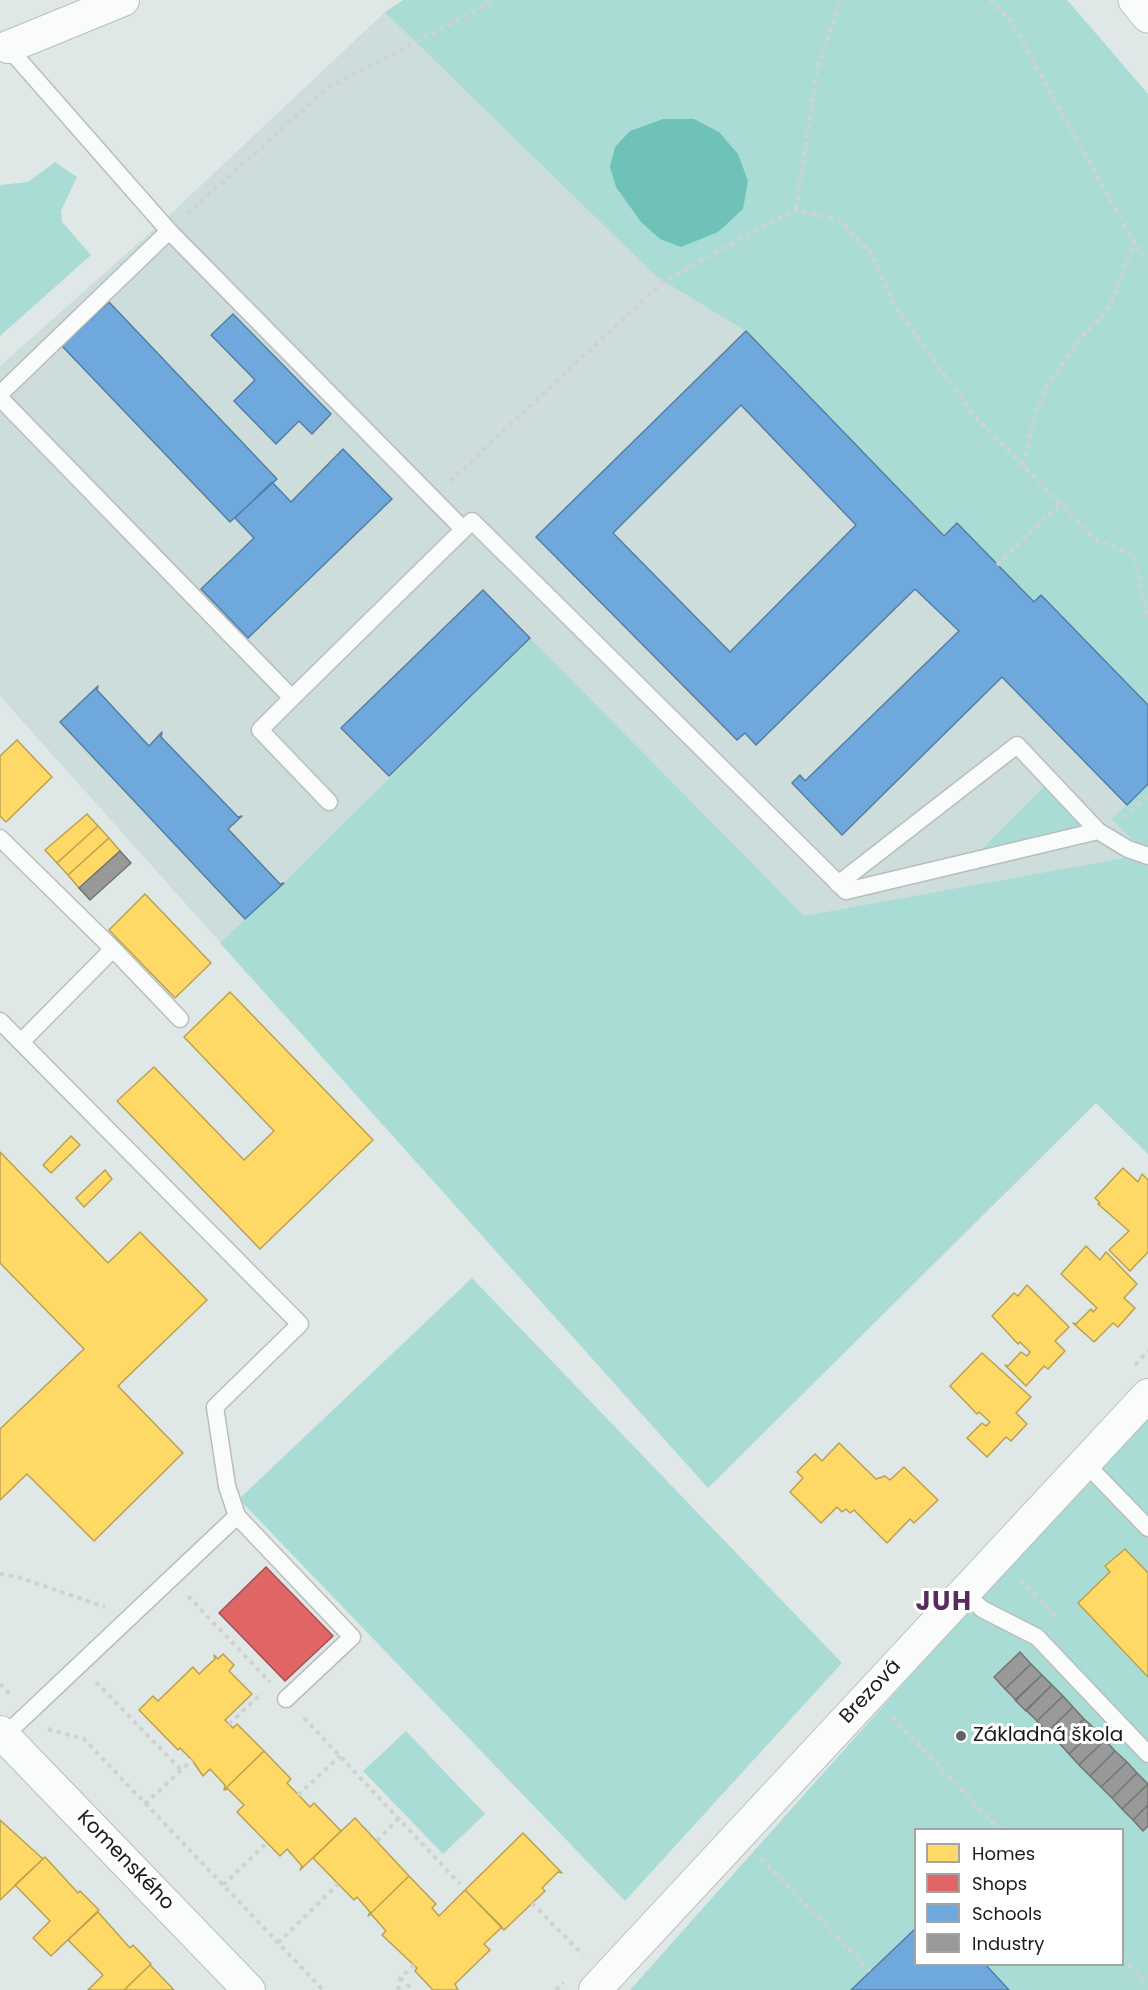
<!DOCTYPE html>
<meta charset="utf-8">
<style>
body{margin:0}
#map{position:relative;width:1148px;height:1990px;overflow:hidden;background:#e0e8e7;font-family:Poppins,sans-serif}
canvas{display:block}
.legend{position:absolute;left:914px;top:1828px;width:210px;height:138px;box-sizing:border-box;background:#fff;border:2px solid #a3a5a4;margin:0;padding:8px 10px;list-style:none;font-size:18px;color:#181d1c}
.legend li{display:flex;align-items:center;gap:12px;height:30px}
.legend b{width:30px;border:2px solid #a3a5a4}
</style>
<div id="map">
<canvas width="1148" height="1990"></canvas>
<ul class="legend">
<li><b style="height:16px;background:#ffd966"></b>Homes</li>
<li><b style="height:16px;background:#e06666"></b>Shops</li>
<li><b style="height:16px;background:#6fa8dc"></b>Schools</li>
<li><b style="height:16px;background:#999"></b>Industry</li>
</ul>
</div>
<script>
const g = document.querySelector('canvas').getContext('2d');
g.lineJoin = 'round';
function paint(path, color) { g.fillStyle = color; g.fill(path, 'evenodd'); }
const toPath = rows => new Path2D(rows.map(r => 'M' + r).join(''));
function trace(path, color, width, dash) { g.strokeStyle = color; g.lineWidth = width; g.lineCap = dash ? 'butt' : 'round'; g.setLineDash(dash || []); g.stroke(path); }
function drawText(font, color, halo, rows, align = 'center') {
  g.font = font + ' Poppins,sans-serif'; g.lineWidth = 6; g.setLineDash([]); g.textBaseline = 'middle'; g.strokeStyle = halo; g.fillStyle = color; for (const [text, x, y, turn = 0] of rows) {
    g.save(); g.translate(x, y); g.rotate((+turn || 0) * Math.PI / 180); g.textAlign = isNaN(turn) ? turn : align; if (halo) g.strokeText(text, 0, 0); g.fillText(text, 0, 0); g.restore();
  }
}
const built = toPath([
 [403,0,1067,0,1148,94,1148,1154,1096,1103,708,1488,0,696,0,366,161,223,385,12]
]);
const green = toPath([
 [403,0,1067,0,1148,94,1148,705,1034,602,957,524,944,536,746,331,657,277,385,12],
 [55,162,77,177,61,211,62,222,91,255,0,336,0,185,28,182],
 [530,638,804,916,1124,858,1148,865,1148,1154,1096,1103,708,1488,220,943,284,883],
 [1050,781,1098,831,969,862],
 [1148,784,1148,848,1137,845,1112,819],
 [472,1278,842,1663,625,1901,239,1499],
 [1148,1409,1148,1990,630,1990],
 [916,1830,1122,1830,1122,1964,916,1964],
 [406,1731,485,1814,443,1854,363,1771]
]);
const water = toPath([
 [663,119,694,119,719,132,738,154,748,181,743,209,718,232,681,247,660,239,641,222,616,187,610,167,615,147,630,131]
]);
const homes = toPath([
 [17,740,52,777,6,822,0,816,0,756,17,740],
 [87,814,98,826,57,863,45,850,87,814],
 [98,826,109,838,68,875,57,863,98,826],
 [109,838,120,851,79,888,68,875,109,838],
 [145,894,211,963,175,998,109,930,145,894],
 [230,992,373,1140,260,1249,117,1101,154,1067,244,1160,274,1131,184,1037,230,992],
 [71,1136,80,1145,51,1173,43,1165,71,1136],
 [0,1152,108,1263,140,1232,207,1300,118,1386,183,1453,94,1541,27,1474,0,1500,0,1429,84,1349,0,1263,0,1152],
 [1123,1168,1138,1182,1142,1174,1148,1180,1148,1252,1130,1271,1109,1250,1129,1231,1098,1204,1100,1203,1095,1198,1123,1168],
 [105,1170,112,1179,84,1207,76,1198,105,1170],
 [1086,1246,1100,1260,1106,1252,1137,1284,1124,1298,1135,1308,1118,1327,1113,1323,1094,1342,1073,1323,1076,1324,1091,1309,1093,1312,1097,1308,1061,1274,1086,1246],
 [1027,1285,1069,1327,1055,1341,1065,1351,1048,1369,1044,1366,1026,1386,1005,1365,1008,1366,1021,1352,1027,1356,1030,1352,1020,1342,1018,1344,992,1316,1014,1293,1018,1296,1027,1285],
 [982,1353,1031,1397,1016,1413,1027,1424,1011,1441,1006,1437,987,1457,967,1438,982,1423,986,1426,990,1422,979,1412,977,1414,950,1386,982,1353],
 [839,1443,876,1479,885,1476,890,1480,904,1467,938,1500,914,1523,910,1519,887,1543,854,1510,850,1513,846,1509,842,1512,837,1507,821,1523,790,1492,803,1478,797,1472,815,1454,822,1461,839,1443],
 [1125,1549,1148,1573,1148,1677,1078,1603,1110,1572,1105,1566,1125,1549],
 [223,1654,234,1665,229,1671,252,1694,225,1720,233,1728,237,1724,264,1751,224,1790,225,1785,210,1769,203,1776,192,1760,180,1748,178,1750,139,1710,153,1696,158,1701,193,1667,199,1674,215,1659,214,1655,218,1659,223,1654],
 [264,1751,291,1779,287,1783,310,1807,314,1803,341,1831,300,1870,302,1866,287,1849,280,1856,237,1812,244,1805,228,1789,224,1790,264,1751],
 [355,1818,409,1876,368,1916,370,1912,357,1897,354,1900,313,1858,355,1818],
 [0,1820,43,1859,0,1900,0,1820],
 [523,1833,562,1873,558,1872,542,1888,545,1891,504,1930,465,1890,523,1833],
 [45,1857,78,1893,80,1891,99,1910,51,1956,33,1938,50,1921,15,1885,45,1857],
 [409,1876,436,1904,432,1908,439,1916,465,1890,502,1927,484,1944,490,1950,455,1984,458,1990,433,1990,415,1971,417,1968,382,1935,386,1931,371,1914,368,1916,409,1876],
 [98,1912,130,1948,133,1945,151,1964,124,1990,88,1990,103,1975,68,1940,98,1912],
 [150,1965,174,1990,124,1990,150,1965]
]);
const shops = toPath([
 [266,1567,333,1636,285,1681,219,1613,266,1567]
]);
const schools = toPath([
 [109,302,277,479,230,522,62,346,109,302],
 [233,314,331,414,312,434,299,421,276,444,234,401,255,380,211,335,233,314],
 [746,331,944,536,957,523,1034,602,1041,595,1148,705,1148,784,1127,805,1002,677,842,835,792,783,800,775,805,781,959,631,915,589,756,745,745,733,737,740,536,537,746,331],
 [741,405,856,525,730,652,613,533,741,405],
 [343,449,392,499,248,638,201,589,254,538,235,518,272,482,291,502,343,449],
 [483,590,530,638,389,776,341,728,483,590],
 [98,686,97,690,149,746,162,732,161,737,238,817,242,816,228,829,280,884,284,883,245,919,60,722,98,686],
 [916,1928,916,1964,985,1964,1009,1990,851,1990,916,1928]
]);
const industry = toPath([
 [120,851,131,863,90,900,79,888,120,851],
 [1020,1652,1031,1664,1005,1689,994,1677,1020,1652],
 [1031,1664,1042,1675,1016,1700,1005,1689,1031,1664],
 [1042,1675,1052,1685,1026,1711,1015,1700,1042,1675],
 [1052,1685,1063,1696,1037,1721,1026,1710,1052,1685],
 [1063,1696,1073,1707,1047,1732,1037,1721,1063,1696],
 [1073,1707,1084,1719,1059,1743,1047,1732,1073,1707],
 [1084,1719,1095,1729,1069,1754,1059,1743,1084,1719],
 [1095,1729,1105,1740,1079,1765,1069,1754,1095,1729],
 [1105,1740,1115,1751,1090,1776,1079,1765,1105,1740],
 [1115,1751,1127,1762,1101,1787,1090,1776,1115,1751],
 [1127,1762,1137,1773,1112,1798,1101,1787,1127,1762],
 [1137,1773,1148,1784,1122,1809,1112,1798,1137,1773],
 [1148,1784,1148,1805,1133,1820,1122,1809,1148,1784],
 [1148,1805,1148,1826,1143,1831,1133,1820,1148,1805]
]);
const path = toPath([
 [990,0,1010,20,1134,242,1148,261],
 [796,209,817,70,841,0],
 [187,214,328,88,495,0],
 [1023,465,1034,417,1044,391,1078,341,1100,319,1112,301,1134,242],
 [450,481,664,281,796,209,841,221,871,253,894,305,973,415,1096,540,1134,555,1148,619],
 [997,565,1060,504],
 [1124,818,1148,796],
 [1135,1365,1148,1351],
 [0,1574,18,1577,105,1607],
 [1021,1580,1055,1616],
 [188,1596,270,1682],
 [96,1682,181,1770],
 [0,1684,12,1697],
 [892,1717,1000,1830],
 [304,1718,460,1884],
 [229,1724,262,1693],
 [48,1729,84,1739,323,1990],
 [298,1795,340,1756],
 [145,1804,192,1760],
 [377,1841,399,1818],
 [761,1859,870,1971],
 [223,1885,267,1843],
 [532,1903,583,1955],
 [278,1943,338,1884],
 [1122,1958,1148,1984],
 [400,1978,413,1990],
 [398,1990,400,1978,414,1965],
 [556,1990,563,1982]
]);
const service = toPath([
 [4,43,169,231,463,529],
 [0,394,169,231],
 [0,398,292,698,260,730,329,802],
 [292,698,472,521,846,891,1098,831,1128,849,1148,856],
 [0,838,113,949],
 [838,884,1017,745,1098,831],
 [0,1021,300,1324,215,1407,227,1486,237,1516],
 [21,1042,113,949,180,1019],
 [1085,1463,1148,1528],
 [965,1593,982,1609,1037,1637,1148,1754],
 [4,1736,237,1516,352,1637,286,1699]
]);
const minor = toPath([
 [8,47,123,0],
 [0,1732,249,1990],
 [595,1990,1148,1395]
]);
const primary = toPath([
 [1135,0,1148,16]
]);
const markers = [
 [961,1736,6,"#5e6463"]
];
const streetNames = [
 ["Brezová",871,1692,-47],
 ["Komenského",125,1861,46]
];
const poiNames = [
 ["Základná škola",973,1736]
];
const districtNames = [
 ["JUH",944,1603]
];
paint(built, '#ccdddb');
paint(green, '#aadcd6');
paint(water, '#6fc2b8');
paint(homes, '#ffd966');
trace(homes, '#baa150', 1.5);
paint(shops, '#e06666');
trace(shops, '#a45050', 1.5);
paint(schools, '#6fa8dc');
trace(schools, '#557ea2', 1.5);
paint(industry, '#999');
trace(industry, '#727474', 1.5);
trace(service, '#b8bebe', 19);
trace(minor, '#b8bebe', 34);
trace(primary, '#b8bebe', 35);
trace(path, '#cfd2d1', 4, [4.5, 4.5]);
trace(service, '#fafcfb', 16);
trace(minor, '#fafcfb', 32);
trace(primary, '#fafcfb', 33);
for (const [x, y, r, color] of markers) { const dot = new Path2D(); dot.arc(x, y, r, 0, 2 * Math.PI); g.fillStyle = color; g.fill(dot); trace(dot, '#fff', 2); }
drawText('20px', '#181d1c', '#fff', streetNames);
drawText('20px', '#181d1c', '#fff', poiNames, 'left');
g.letterSpacing = '1.5px';
drawText('bold 26px', '#582b5f', '#fff', districtNames);
g.letterSpacing = '0px';
</script>
